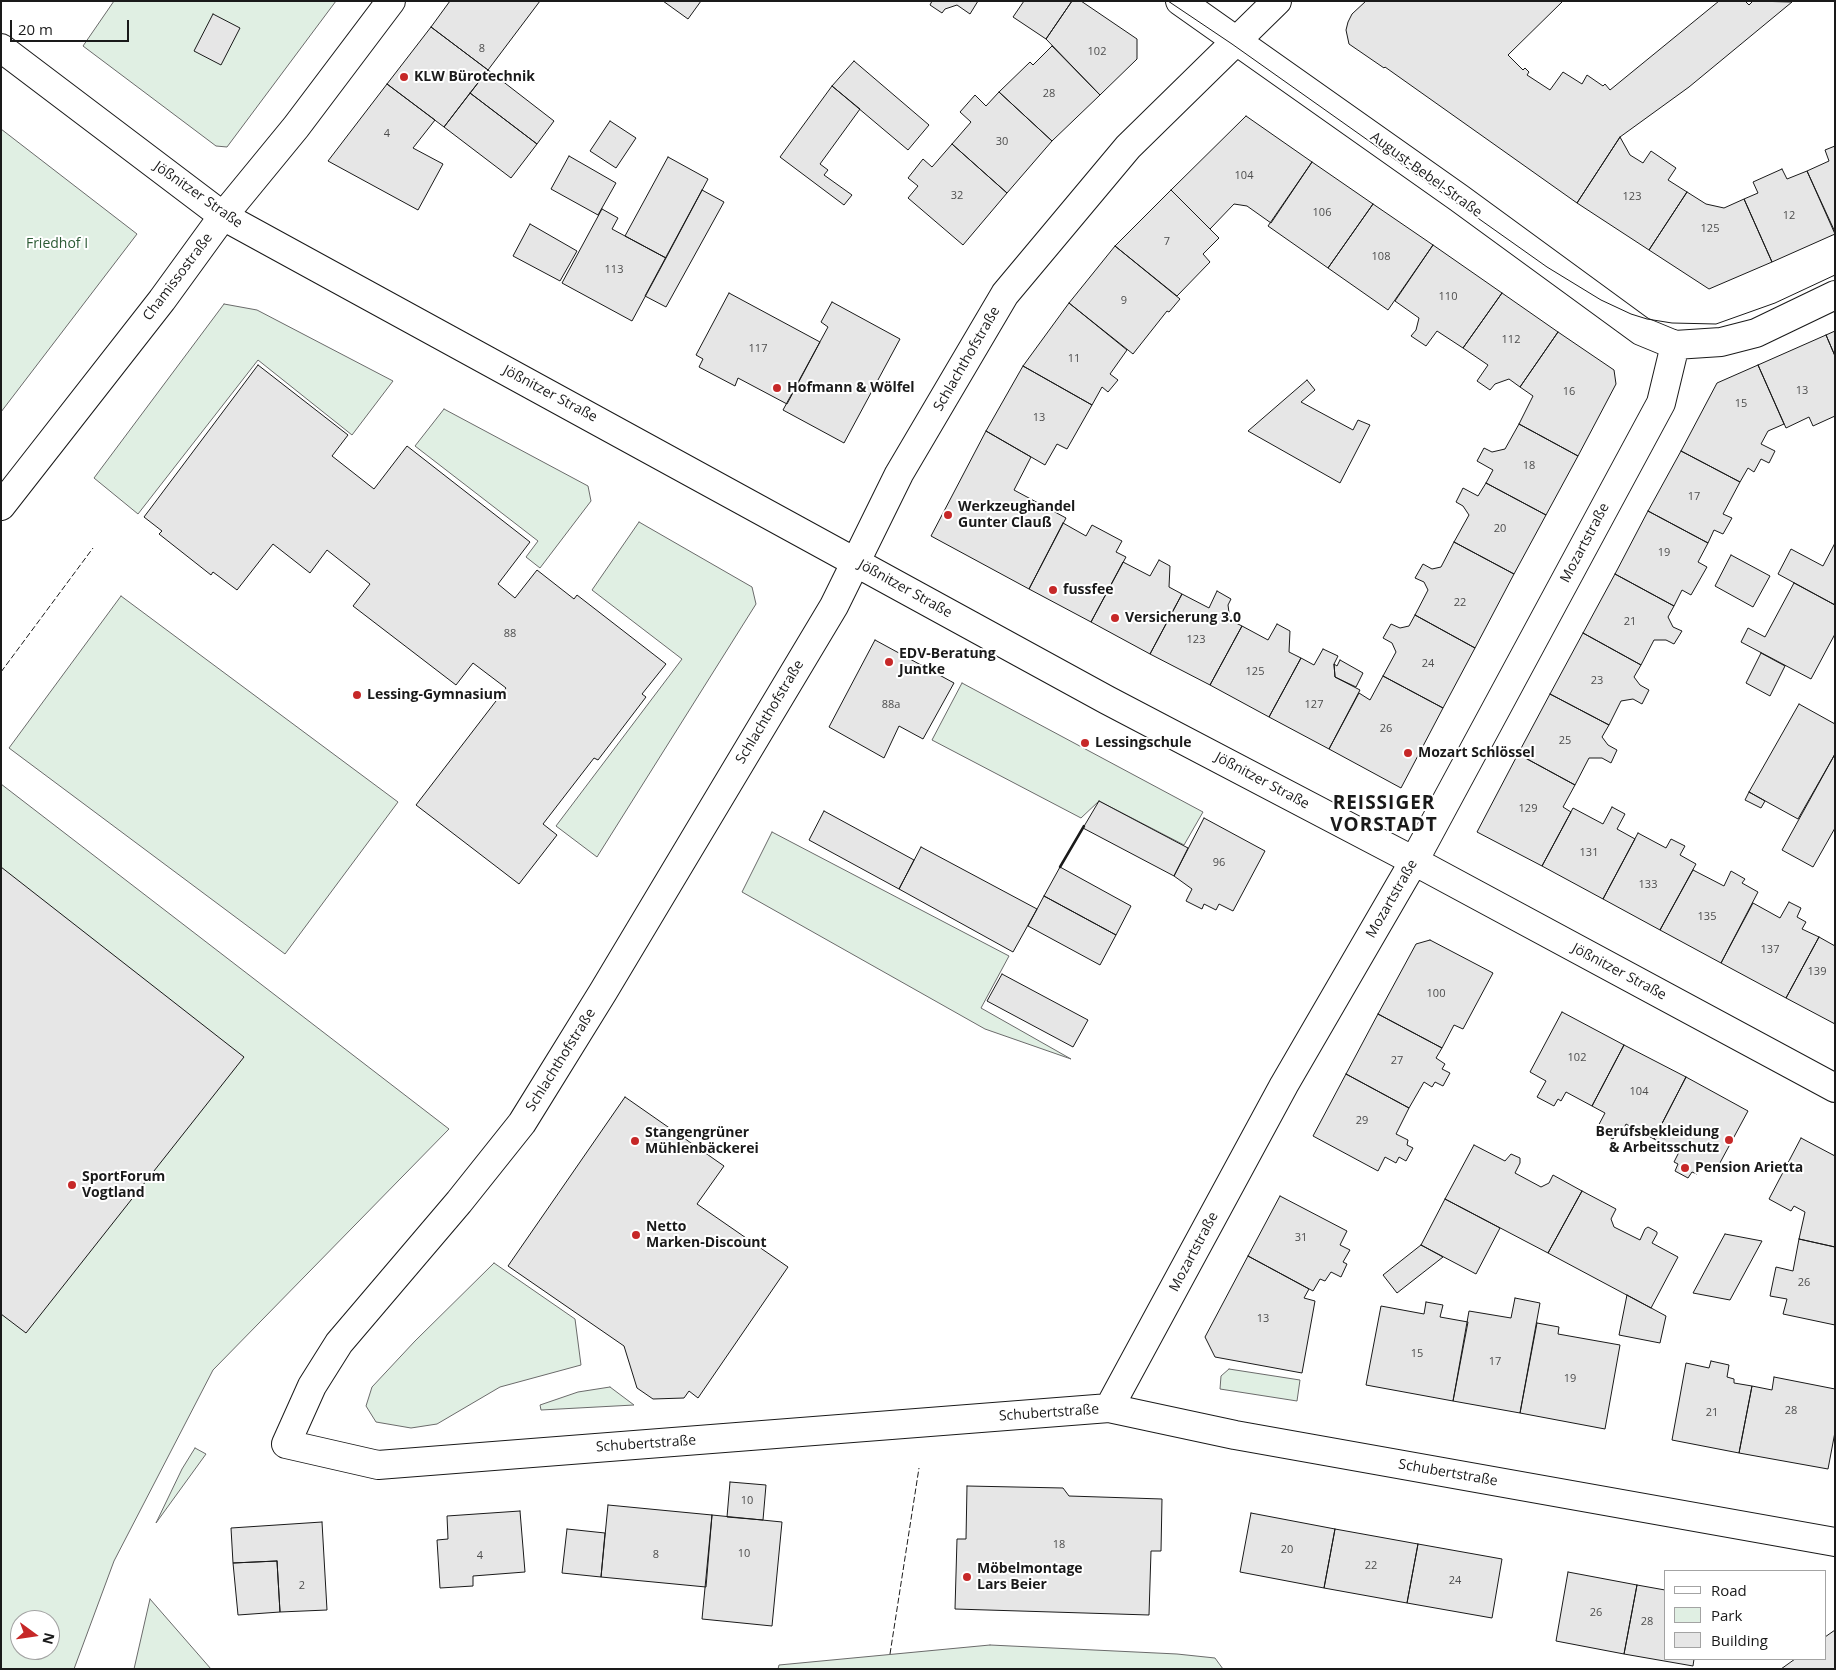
<!DOCTYPE html>
<meta charset="utf-8">
<style>
body{margin:0}
#map{position:relative;width:1836px;height:1670px;overflow:hidden;background:#fff;font-family:"Open Sans",sans-serif}
canvas{display:block}
.frame{position:absolute;inset:0;border:2px solid #1a1a1a;pointer-events:none}
.legend{position:absolute;left:1664px;top:1570px;width:162px;height:90px;box-sizing:border-box;background:#fff;border:1px solid #a3a3a3;margin:0;padding:6px 9px;list-style:none;font-size:15px;color:#1a1a1a}
.legend li{display:flex;align-items:center;gap:10px;height:25px}
.legend b{width:25px;border:1px solid #a3a3a3}
.north{position:absolute;left:10px;top:1610px;width:50px;height:50px;box-sizing:border-box;background:#fff;border:1px solid #a3a3a3;border-radius:50%;rotate:104deg;font-size:14px;font-weight:700;line-height:20px;text-align:center;color:#1a1a1a}
.north::after{content:'';display:block;margin:auto;width:18px;height:22px;background:#c62828;clip-path:polygon(50% 0,100% 100%,50% 72%,0 100%)}
.scale{position:absolute;left:10px;top:20px;width:119px;height:22px;box-sizing:border-box;border:2px solid #1a1a1a;border-top:0;padding-left:6px;font-size:15px;line-height:18px;white-space:nowrap;color:#1a1a1a;-webkit-text-stroke:4px #fff;paint-order:stroke}
</style>
<div id="map">
<canvas width="1836" height="1670"></canvas>
<div class="frame"></div>
<ul class="legend">
<li><b style="height:6px;background:#fff"></b>Road</li>
<li><b style="height:14px;background:#e0efe3"></b>Park</li>
<li><b style="height:14px;background:#e6e6e6"></b>Building</li>
</ul>
<div class="north">N</div>
<div class="scale">20 m</div>
</div>
<script>
const g = document.querySelector('canvas').getContext('2d');
g.lineJoin = 'round';
function paint(path, color) { g.fillStyle = color; g.fill(path, 'evenodd'); }
const toPath = rows => new Path2D(rows.map(r => 'M' + r).join(''));
function trace(path, color, width, dash) { g.strokeStyle = color; g.lineWidth = width; g.lineCap = dash ? 'butt' : 'round'; g.setLineDash(dash || []); g.stroke(path); }
function drawText(font, color, halo, rows, align = 'center') {
  g.font = font + ' "Open Sans",sans-serif'; g.lineWidth = 4; g.setLineDash([]); g.textBaseline = 'middle'; g.strokeStyle = halo; g.fillStyle = color; for (const [text, x, y, turn = 0] of rows) {
    g.save(); g.translate(x, y); g.rotate((+turn || 0) * Math.PI / 180); g.textAlign = isNaN(turn) ? turn : align; if (halo) g.strokeText(text, 0, 0); g.fillText(text, 0, 0); g.restore();
  }
}
const green = toPath([
 [114,1,336,1,227,147,216,146,83,46,114,1],
 [1,129,137,234,1,412,1,129],
 [224,304,257,310,393,381,352,435,258,360,138,514,94,478,224,304],
 [444,409,588,486,591,501,540,568,526,557,538,541,415,446,444,409],
 [639,522,752,587,756,604,597,857,556,826,682,659,592,590,639,522],
 [121,596,398,802,285,954,9,748,121,596],
 [962,683,1203,812,1184,845,1099,801,1081,818,932,740,962,683],
 [1,784,449,1129,213,1370,114,1561,74,1669,1,1669,1,784],
 [20,1620,50,1620,50,1650,20,1650,20,1620],
 [772,832,1009,956,981,1008,1071,1059,985,1029,742,892,772,832],
 [494,1263,575,1319,581,1365,500,1387,437,1424,411,1428,376,1422,366,1406,372,1387,415,1341,494,1263],
 [1229,1369,1300,1380,1297,1401,1220,1389,1221,1376,1229,1369],
 [610,1387,634,1405,541,1410,540,1405,578,1392,610,1387],
 [195,1448,206,1454,156,1523,182,1469,195,1448],
 [150,1599,211,1669,134,1669,150,1599],
 [990,1645,1177,1654,1215,1658,1223,1669,778,1669,779,1665,990,1645]
]);
const building = toPath([
 [450,1,540,1,488,70,431,27,450,1],
 [663,1,701,1,688,19,663,1],
 [932,1,978,1,970,14,957,5,945,9,942,13,930,5,932,1],
 [1024,1,1072,1,1046,39,1013,17,1024,1],
 [1072,1,1081,1,1137,39,1137,59,1100,95,1046,39,1072,1],
 [1366,1,1563,1,1508,55,1523,70,1525,68,1529,72,1527,75,1550,90,1563,72,1582,84,1587,75,1603,86,1605,84,1610,90,1719,1,1745,1,1749,5,1753,1,1792,2,1689,87,1620,137,1577,203,1385,67,1384,68,1349,44,1346,30,1348,22,1352,14,1366,1],
 [213,14,240,28,221,65,194,51,213,14],
 [431,27,488,70,444,127,387,84,431,27],
 [1052,46,1100,95,1052,141,999,92,1030,62,1033,65,1052,46],
 [854,61,929,125,908,150,832,86,854,61],
 [488,70,554,121,537,144,470,93,488,70],
 [387,84,435,120,413,148,443,164,418,210,328,161,387,84],
 [832,86,860,109,820,164,828,170,824,175,852,195,844,205,780,157,832,86],
 [999,92,1052,141,1007,193,952,144,971,122,960,112,975,95,986,106,999,92],
 [470,93,537,144,511,178,444,127,470,93],
 [1246,116,1312,162,1271,223,1247,206,1234,204,1210,229,1171,190,1246,116],
 [610,121,636,138,616,168,590,151,610,121],
 [1620,137,1630,155,1643,163,1651,151,1676,168,1668,180,1687,192,1649,250,1577,203,1620,137],
 [952,144,1007,193,963,245,908,198,918,186,908,178,923,159,932,167,952,144],
 [1835,146,1835,232,1807,171,1829,161,1825,150,1835,146],
 [569,156,616,183,598,215,551,189,569,156],
 [668,157,708,179,666,258,625,236,668,157],
 [1312,162,1373,204,1328,268,1268,226,1312,162],
 [1782,169,1787,179,1807,171,1835,234,1772,262,1744,199,1758,193,1753,182,1782,169],
 [702,190,724,202,666,307,645,296,702,190],
 [1171,190,1219,238,1203,254,1210,262,1177,296,1115,246,1171,190],
 [1687,192,1706,204,1724,208,1744,199,1772,262,1709,289,1649,250,1687,192],
 [1373,204,1433,245,1388,310,1328,268,1373,204],
 [602,209,618,218,612,229,666,258,632,321,562,283,602,209],
 [530,224,577,251,560,281,513,256,530,224],
 [1433,245,1502,293,1463,348,1437,331,1426,346,1411,336,1416,330,1419,318,1395,301,1433,245],
 [1115,246,1180,299,1169,312,1167,311,1133,354,1069,303,1115,246],
 [729,293,820,342,787,404,738,378,735,386,699,367,703,359,696,355,729,293],
 [1502,293,1558,332,1520,387,1509,379,1495,384,1490,390,1477,381,1488,365,1463,348,1502,293],
 [832,302,900,339,844,443,783,410,828,327,821,322,832,302],
 [1069,303,1127,350,1110,374,1118,380,1108,392,1102,387,1092,405,1023,366,1069,303],
 [1835,331,1835,356,1826,335,1835,331],
 [1558,332,1614,370,1616,384,1578,456,1519,424,1533,396,1520,387,1558,332],
 [1826,335,1835,356,1835,416,1813,426,1809,417,1786,428,1758,365,1826,335],
 [258,365,348,435,332,456,374,489,407,446,530,542,498,584,515,598,537,570,574,599,577,595,666,664,642,694,646,697,598,760,594,758,543,824,557,835,519,884,416,805,506,688,473,663,456,685,353,606,370,584,327,550,310,573,273,544,237,590,213,572,211,575,159,534,162,531,144,517,258,365],
 [1758,365,1784,424,1768,431,1761,444,1775,451,1769,463,1761,459,1754,472,1748,468,1740,482,1681,451,1717,383,1758,365],
 [1023,366,1092,405,1067,449,1057,444,1045,465,986,431,1023,366],
 [1307,380,1315,390,1301,402,1353,430,1358,420,1370,425,1340,483,1248,431,1307,380],
 [1519,424,1578,456,1546,515,1486,483,1493,470,1477,461,1484,448,1492,452,1505,449,1519,424],
 [986,431,1031,457,1014,490,1066,518,1029,589,931,536,986,431],
 [1681,451,1740,482,1723,514,1732,518,1723,534,1714,530,1708,543,1648,511,1681,451],
 [1486,483,1546,515,1514,574,1454,542,1469,515,1463,506,1456,502,1463,488,1478,496,1486,483],
 [1648,511,1708,543,1698,562,1707,567,1691,595,1682,590,1674,606,1615,574,1648,511],
 [1063,523,1086,536,1092,525,1122,541,1116,552,1126,557,1091,622,1029,589,1063,523],
 [1454,542,1514,574,1475,648,1415,615,1428,590,1424,582,1415,578,1423,564,1432,569,1441,567,1454,542],
 [1835,543,1835,605,1778,574,1791,549,1823,566,1835,543],
 [1731,555,1770,576,1753,607,1715,586,1731,555],
 [1159,560,1170,566,1169,587,1182,594,1150,654,1091,622,1123,562,1150,576,1159,560],
 [1615,574,1674,606,1668,617,1673,627,1682,631,1674,644,1666,640,1654,640,1641,665,1583,633,1615,574],
 [1794,583,1835,605,1835,634,1811,679,1741,642,1748,628,1765,637,1794,583],
 [1217,591,1231,599,1228,605,1230,620,1242,626,1210,685,1150,654,1182,594,1209,608,1217,591],
 [1415,615,1475,648,1443,708,1383,676,1396,652,1392,643,1383,638,1391,624,1400,628,1409,626,1415,615],
 [1277,624,1290,631,1289,652,1301,658,1269,717,1210,685,1242,626,1268,640,1277,624],
 [1583,633,1641,665,1634,677,1640,685,1649,690,1642,704,1633,699,1621,701,1609,725,1550,694,1583,633],
 [875,640,954,683,923,739,899,726,884,758,829,727,875,640],
 [1323,649,1338,656,1334,664,1335,677,1360,690,1329,749,1269,717,1301,658,1314,665,1323,649],
 [1761,653,1785,666,1770,696,1746,683,1761,653],
 [1340,660,1363,673,1356,687,1335,677,1334,664,1337,666,1340,660],
 [1383,676,1443,708,1401,788,1329,749,1359,693,1370,700,1383,676],
 [1550,694,1609,725,1602,737,1608,745,1617,750,1611,763,1602,758,1589,758,1575,785,1518,754,1550,694],
 [1799,704,1835,724,1835,754,1798,819,1749,792,1799,704],
 [1518,754,1575,785,1563,807,1571,812,1542,866,1477,832,1518,754],
 [1835,754,1835,828,1813,867,1782,850,1835,754],
 [1749,792,1765,801,1761,808,1745,800,1749,792],
 [1099,801,1188,848,1174,876,1083,828,1099,801],
 [1612,807,1625,814,1617,829,1635,839,1603,899,1542,866,1573,808,1603,824,1612,807],
 [824,811,914,860,899,889,809,840,824,811],
 [1204,818,1265,851,1233,911,1219,904,1216,910,1204,904,1202,909,1186,901,1192,889,1174,876,1204,818],
 [1638,833,1666,848,1671,839,1685,846,1680,855,1696,864,1660,930,1603,899,1638,833],
 [921,847,1037,909,1013,952,899,889,921,847],
 [1,867,244,1057,26,1333,1,1314,1,867],
 [1060,867,1131,906,1116,935,1044,896,1060,867],
 [1693,870,1724,886,1731,871,1745,879,1742,883,1758,892,1721,963,1660,930,1693,870],
 [1044,896,1116,935,1100,965,1028,926,1044,896],
 [1789,902,1801,908,1797,917,1806,922,1802,929,1819,937,1786,998,1721,963,1753,903,1780,918,1789,902],
 [1819,937,1835,946,1835,1024,1786,998,1819,937],
 [1430,940,1493,973,1463,1029,1454,1025,1442,1048,1378,1014,1416,944,1430,940],
 [1002,974,1088,1020,1073,1047,987,1001,1002,974],
 [1562,1012,1624,1045,1592,1106,1566,1092,1561,1101,1558,1099,1554,1106,1537,1097,1546,1081,1530,1072,1562,1012],
 [1378,1014,1442,1048,1436,1058,1445,1064,1442,1069,1450,1073,1443,1086,1435,1082,1432,1087,1424,1082,1409,1108,1346,1074,1378,1014],
 [1624,1045,1686,1077,1654,1139,1626,1124,1621,1134,1617,1132,1613,1139,1596,1130,1605,1113,1592,1106,1624,1045],
 [1346,1074,1409,1108,1396,1134,1408,1140,1407,1145,1413,1148,1406,1161,1399,1157,1396,1163,1385,1157,1378,1171,1313,1136,1346,1074],
 [1686,1077,1748,1111,1715,1172,1702,1165,1697,1174,1692,1172,1688,1178,1675,1171,1678,1164,1674,1162,1679,1152,1654,1139,1686,1077],
 [625,1097,724,1166,697,1204,788,1267,698,1398,689,1391,684,1398,653,1399,637,1388,624,1346,508,1266,625,1097],
 [1801,1138,1835,1156,1835,1247,1799,1239,1805,1212,1794,1206,1791,1211,1769,1199,1801,1138],
 [1474,1145,1505,1161,1511,1154,1520,1158,1520,1163,1515,1173,1541,1187,1549,1183,1553,1175,1582,1191,1548,1253,1445,1199,1474,1145],
 [1582,1191,1616,1209,1611,1219,1614,1227,1640,1240,1645,1229,1648,1227,1657,1232,1657,1234,1652,1243,1678,1257,1651,1308,1548,1253,1582,1191],
 [1280,1196,1347,1231,1340,1245,1350,1250,1343,1262,1347,1264,1341,1277,1331,1272,1325,1281,1320,1279,1313,1291,1248,1256,1280,1196],
 [1445,1199,1500,1228,1476,1274,1421,1245,1445,1199],
 [1725,1234,1762,1241,1730,1300,1693,1293,1725,1234],
 [1799,1239,1835,1247,1835,1325,1783,1314,1787,1299,1770,1296,1776,1267,1793,1271,1799,1239],
 [1421,1245,1443,1257,1397,1293,1383,1275,1421,1245],
 [1248,1256,1309,1289,1304,1298,1315,1301,1302,1373,1215,1357,1205,1337,1248,1256],
 [1627,1295,1666,1316,1660,1343,1619,1335,1627,1295],
 [1515,1298,1540,1303,1520,1413,1453,1401,1469,1311,1511,1318,1515,1298],
 [1426,1302,1443,1305,1440,1317,1468,1322,1453,1401,1366,1385,1381,1306,1424,1314,1426,1302],
 [1537,1323,1559,1327,1558,1334,1620,1345,1605,1429,1520,1413,1537,1323],
 [1711,1361,1729,1365,1727,1377,1734,1379,1734,1383,1752,1386,1739,1453,1672,1440,1686,1363,1709,1368,1711,1361],
 [1774,1377,1835,1389,1835,1432,1828,1469,1739,1453,1752,1386,1772,1390,1774,1377],
 [730,1482,766,1485,763,1520,727,1517,730,1482],
 [967,1486,1063,1488,1069,1496,1162,1499,1161,1551,1151,1551,1149,1615,955,1609,957,1539,966,1539,967,1486],
 [608,1505,712,1515,706,1587,601,1577,608,1505],
 [520,1511,525,1572,473,1576,473,1586,440,1588,437,1540,448,1539,447,1516,520,1511],
 [1251,1513,1335,1529,1324,1588,1240,1572,1251,1513],
 [712,1515,782,1522,772,1626,702,1619,712,1515],
 [322,1522,327,1610,280,1612,277,1561,233,1563,231,1528,322,1522],
 [567,1529,605,1533,601,1577,562,1573,567,1529],
 [1335,1529,1418,1544,1407,1603,1324,1588,1335,1529],
 [1418,1544,1502,1559,1492,1618,1407,1603,1418,1544],
 [277,1561,280,1612,238,1615,233,1563,277,1561],
 [1568,1572,1637,1585,1624,1654,1556,1641,1568,1572],
 [1637,1585,1665,1590,1665,1659,1694,1659,1693,1666,1624,1654,1637,1585],
 [1835,1630,1835,1669,1781,1669,1795,1659,1825,1659,1825,1637,1835,1630]
]);
const minor = toPath([
 [1180,1,1459,198,1641,331,1675,345,1721,342,1756,333,1835,295],
 [1277,1,1128,147,1005,294,899,474,834,606,603,992,522,1123,459,1202,339,1343,312,1386,286,1444,378,1465,1109,1408,1235,1435,1835,1542],
 [1,48,223,216,1107,700,1414,861,1835,1088],
 [1,506,162,300,223,216,296,127,391,1],
 [1109,1408,1284,1085,1414,861,1661,403,1675,345]
]);
const tram = toPath([
 [1168,1,1232,44,1547,267,1601,300,1631,314,1647,319,1672,323,1716,324,1775,303,1835,275]
]);
const fence = toPath([
 [1,672,93,548],
 [890,1654,919,1468]
]);
const wall = toPath([
 [1060,867,1084,826]
]);
const markers = [
 [404,77,5,"#c62828"],
 [777,388,5,"#c62828"],
 [948,515,5,"#c62828"],
 [1053,590,5,"#c62828"],
 [1115,618,5,"#c62828"],
 [889,662,5,"#c62828"],
 [357,695,5,"#c62828"],
 [1085,743,5,"#c62828"],
 [1408,753,5,"#c62828"],
 [1729,1140,5,"#c62828"],
 [635,1141,5,"#c62828"],
 [1685,1168,5,"#c62828"],
 [72,1185,5,"#c62828"],
 [636,1235,5,"#c62828"],
 [967,1577,5,"#c62828"]
];
const numberNames = [
 ["8",482,49],
 ["102",1097,52],
 ["28",1049,94],
 ["4",387,134],
 ["30",1002,142],
 ["104",1244,176],
 ["32",957,196],
 ["123",1632,197],
 ["106",1322,213],
 ["12",1789,216],
 ["125",1710,229],
 ["7",1167,242],
 ["108",1381,257],
 ["113",614,270],
 ["110",1448,297],
 ["9",1124,301],
 ["112",1511,340],
 ["117",758,349],
 ["11",1074,359],
 ["13",1802,391],
 ["16",1569,392],
 ["15",1741,404],
 ["13",1039,418],
 ["18",1529,466],
 ["17",1694,497],
 ["20",1500,529],
 ["19",1664,553],
 ["22",1460,603],
 ["21",1630,622],
 ["88",510,634],
 ["123",1196,640],
 ["24",1428,664],
 ["125",1255,672],
 ["23",1597,681],
 ["88a",891,705],
 ["127",1314,705],
 ["26",1386,729],
 ["25",1565,741],
 ["129",1528,809],
 ["131",1589,853],
 ["96",1219,863],
 ["133",1648,885],
 ["135",1707,917],
 ["137",1770,950],
 ["139",1817,972],
 ["100",1436,994],
 ["102",1577,1058],
 ["27",1397,1061],
 ["104",1639,1092],
 ["29",1362,1121],
 ["31",1301,1238],
 ["26",1804,1283],
 ["13",1263,1319],
 ["15",1417,1354],
 ["17",1495,1362],
 ["19",1570,1379],
 ["28",1791,1411],
 ["21",1712,1413],
 ["10",747,1501],
 ["18",1059,1545],
 ["20",1287,1550],
 ["10",744,1554],
 ["8",656,1555],
 ["4",480,1556],
 ["22",1371,1566],
 ["24",1455,1581],
 ["2",302,1586],
 ["26",1596,1613],
 ["28",1647,1622]
];
const poiNames = [
 ["KLW Bürotechnik",414,77],
 ["Hofmann & Wölfel",787,388],
 ["Werkzeughandel",958,507],
 ["Gunter Clauß",958,523],
 ["fussfee",1063,590],
 ["Versicherung 3.0",1125,618],
 ["EDV-Beratung",899,654],
 ["Juntke",899,670],
 ["Lessing-Gymnasium",367,695],
 ["Lessingschule",1095,743],
 ["Mozart Schlössel",1418,753],
 ["Berufsbekleidung",1719,1132,"right"],
 ["& Arbeitsschutz",1719,1148,"right"],
 ["Stangengrüner",645,1133],
 ["Mühlenbäckerei",645,1149],
 ["Pension Arietta",1695,1168],
 ["SportForum",82,1177],
 ["Vogtland",82,1193],
 ["Netto",646,1227],
 ["Marken-Discount",646,1243],
 ["Möbelmontage",977,1569],
 ["Lars Beier",977,1585]
];
const streetNames = [
 ["August-Bebel-Straße",1426,175,36],
 ["Jößnitzer Straße",198,195,35],
 ["Chamissostraße",178,277,-53],
 ["Schlachthofstraße",967,359,-60],
 ["Jößnitzer Straße",550,394,28],
 ["Mozartstraße",1585,543,-62],
 ["Jößnitzer Straße",905,589,29],
 ["Schlachthofstraße",770,712,-59],
 ["Jößnitzer Straße",1262,781,28],
 ["Mozartstraße",1392,899,-60],
 ["Jößnitzer Straße",1619,972,28],
 ["Schlachthofstraße",561,1060,-58],
 ["Mozartstraße",1194,1252,-62],
 ["Schubertstraße",1049,1413,-4],
 ["Schubertstraße",646,1444,-4],
 ["Schubertstraße",1448,1473,10]
];
const parkNames = [
 ["Friedhof I",57,244]
];
const districtNames = [
 ["REISSIGER",1384,804],
 ["VORSTADT",1384,826]
];
paint(green, '#e0efe3');
trace(green, '#6a6a6a', 1);
paint(building, '#e6e6e6');
trace(building, '#1a1a1a', 1);
trace(minor, '#1a1a1a', 30);
trace(minor, '#fff', 28);
trace(tram, '#1a1a1a', 1);
trace(fence, '#1a1a1a', 1, [6, 2.5]);
trace(wall, '#1a1a1a', 2.5);
for (const [x, y, r, color] of markers) { const dot = new Path2D(); dot.arc(x, y, r, 0, 2 * Math.PI); g.fillStyle = color; g.fill(dot); trace(dot, '#fff', 2); }
drawText('11px', '#4d4d4d', null, numberNames);
drawText('bold 14px', '#1a1a1a', '#fff', poiNames, 'left');
drawText('14px', '#1a1a1a', '#fff', streetNames);
drawText('14px', '#2b5a34', '#fff', parkNames);
g.letterSpacing = '1px';
drawText('bold 19px', '#1a1a1a', '#fff', districtNames);
g.letterSpacing = '0px';
</script>
